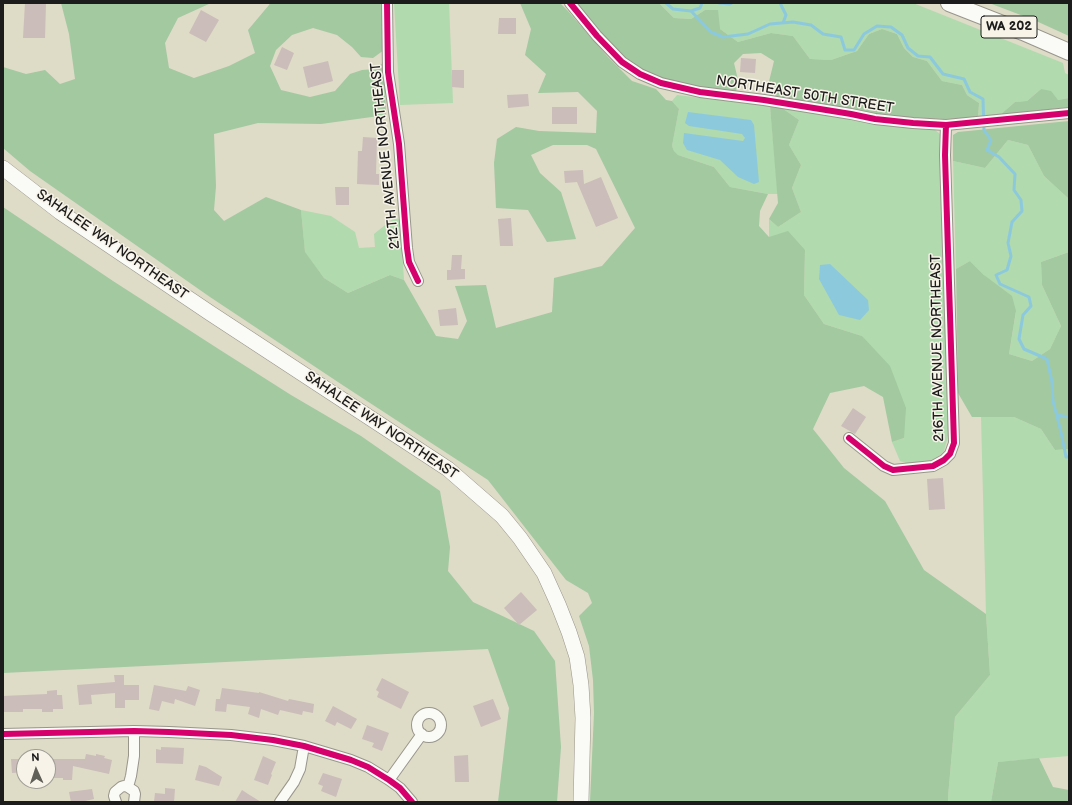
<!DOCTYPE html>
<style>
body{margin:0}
#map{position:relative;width:1072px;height:805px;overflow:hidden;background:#dedbc7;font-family:"Balsamiq Sans",sans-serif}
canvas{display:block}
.frame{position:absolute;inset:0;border:4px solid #1c1c1c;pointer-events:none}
.north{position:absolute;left:16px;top:749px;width:40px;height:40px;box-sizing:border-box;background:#f7f3e8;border:1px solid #9f9d96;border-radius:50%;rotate:357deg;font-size:11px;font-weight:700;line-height:16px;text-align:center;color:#1c1c1c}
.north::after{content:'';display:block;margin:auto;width:14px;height:18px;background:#605f58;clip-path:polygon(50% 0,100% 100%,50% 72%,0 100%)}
</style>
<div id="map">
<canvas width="1072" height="805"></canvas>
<div class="frame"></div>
<div class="north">N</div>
</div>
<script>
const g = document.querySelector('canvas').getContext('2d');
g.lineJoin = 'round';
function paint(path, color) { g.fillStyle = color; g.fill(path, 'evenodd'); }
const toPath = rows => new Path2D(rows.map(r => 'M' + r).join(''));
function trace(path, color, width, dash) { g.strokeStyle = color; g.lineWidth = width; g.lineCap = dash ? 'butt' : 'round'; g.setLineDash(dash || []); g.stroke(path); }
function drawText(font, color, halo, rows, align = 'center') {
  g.font = font + ' "Balsamiq Sans",sans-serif'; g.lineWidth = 3; g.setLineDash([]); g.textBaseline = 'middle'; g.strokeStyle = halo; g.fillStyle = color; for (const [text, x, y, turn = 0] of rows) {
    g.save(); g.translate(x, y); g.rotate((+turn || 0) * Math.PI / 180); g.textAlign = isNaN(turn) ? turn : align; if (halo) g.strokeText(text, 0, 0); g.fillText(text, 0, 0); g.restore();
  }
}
const green = toPath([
 [394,3,449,3,453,103,400,105],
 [659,3,913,3,1063,63,1065,73,1069,75,1069,98,1058,100,1041,89,1027,101,1015,102,1000,115,978,118,979,103,967,95,962,85,942,81,927,61,913,57,904,48,897,34,882,29,869,34,857,51,831,60,810,59,793,36,771,33,738,42,720,29,705,10,691,19,674,18],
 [677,95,770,106,778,194,768,194,730,187,714,167,678,155,674,151,672,146,679,109,672,101],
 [782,108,863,122,901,127,935,130,940,134,947,359,948,436,944,451,934,461,909,464,900,461,892,442,904,438,862,336,824,324,804,295,805,250,769,237,769,219,778,227,801,212,792,188,801,165,789,145,799,120],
 [1008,140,1028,145,1044,176,1069,199,1069,252,1041,262,1042,285,1061,326,1050,349,1032,361,1009,354,1016,312,984,275,970,261,956,269,953,161,985,168],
 [301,210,331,216,355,232,359,248,375,247,374,234,394,218,400,219,404,280,390,275,348,293,324,278,305,253],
 [981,417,1014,417,1041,429,1055,450,1069,449,1069,756,998,762,991,802,948,802,948,797,955,717,990,675,986,614]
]);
const forest = toPath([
 [61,3,211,3,178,18,165,43,169,68,194,78,229,66,255,53,248,30,269,5,270,3,383,3,384,50,373,58,361,57,352,47,337,35,313,28,292,35,276,50,270,66,281,90,310,97,335,91,350,74,362,70,375,69,384,62,386,115,321,124,258,123,214,134,216,186,214,210,224,221,266,197,301,210,305,252,324,278,348,293,390,275,404,280,436,336,458,339,467,321,455,286,486,285,496,328,552,312,554,278,602,266,635,228,596,149,587,145,553,145,531,155,540,173,561,192,576,239,547,242,528,210,496,208,494,163,497,139,516,127,539,131,596,133,597,111,578,92,538,93,546,74,525,55,531,29,520,3,560,3,568,11,608,57,632,81,656,89,666,100,672,101,679,109,672,146,674,151,678,155,714,167,730,187,768,194,760,211,759,226,769,237,788,231,805,250,804,295,824,324,862,336,890,366,906,408,904,438,892,442,883,397,864,386,830,393,813,429,844,468,885,501,924,570,986,614,990,675,955,717,948,797,948,802,590,802,594,713,593,680,589,646,579,616,592,603,588,593,566,580,488,480,344,386,210,297,30,171,3,148,3,67,26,74,45,70,60,84,75,79,69,34],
 [573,3,659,3,674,18,691,19,705,10,718,10,720,29,738,42,771,33,793,36,810,59,831,60,857,51,869,34,882,29,897,34,904,48,913,57,927,61,942,81,962,85,967,95,979,103,978,118,944,119,907,117,863,112,766,94,774,61,761,53,743,54,734,63,738,80,736,92,696,86,661,78,636,67,620,54],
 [989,3,1069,3,1069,36,1034,20],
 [1041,89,1051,91,1058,100,1069,98,1069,107,1000,115,1015,102,1027,101],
 [770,106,782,108,799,120,789,145,801,165,792,188,801,212,778,227,769,219,778,203],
 [1069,121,1069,199,1044,176,1028,145,1008,140,985,168,953,161,953,135,958,132],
 [3,207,113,281,217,348,291,395,361,436,440,491,450,547,448,571,473,602,534,631,555,661,561,747,557,802,498,802,509,708,488,649,3,673],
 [1069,252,1069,449,1055,450,1041,429,1014,417,972,417,958,393,956,269,970,261,984,275,1012,296,1016,311,1009,354,1032,361,1050,349,1061,326,1042,285,1041,262],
 [1039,758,1053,787,1069,790,1069,802,991,802,998,762]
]);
const water = toPath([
 [688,112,751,120,754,125,759,182,754,184,738,177,720,160,687,150,683,143,684,133,743,141,745,138,742,134,689,126,685,123],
 [830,264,868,300,869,310,860,320,839,315,819,279,820,265]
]);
const stream = toPath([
 [666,3,673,9,691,11,711,32,723,37,748,34,770,24,793,22,811,25,823,34,841,37,845,50,854,50,864,34,877,26,891,27,902,35,908,48,918,56,930,57,943,74,964,79,970,92,983,99,984,130,991,140,987,150,999,157,1015,174,1014,190,1021,200,1022,211,1012,222,1008,243,1011,256,1007,270,996,275,1000,284,1029,297,1031,306,1023,315,1019,339,1024,349,1047,359,1052,382,1053,401,1061,432,1066,457,1069,457],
 [719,3,730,4,732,3],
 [780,3,786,15,783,23],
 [691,11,700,8,702,3],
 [1057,415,1069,417]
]);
const building = toPath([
 [25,3,46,3,45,38,23,38],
 [201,10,219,20,206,42,189,33],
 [499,18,516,18,516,34,498,34],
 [282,47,294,53,287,70,274,65],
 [741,58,756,59,755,73,740,72],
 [328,61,333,81,308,88,303,67],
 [452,70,464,70,464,88,452,87],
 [528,94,529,106,508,108,507,95],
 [552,107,577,107,577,124,552,124],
 [363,137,377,138,376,174,379,174,379,185,357,184,358,151,362,151],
 [583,170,584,184,601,177,618,218,596,227,577,182,565,183,564,171],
 [335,187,349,187,349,205,336,205],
 [511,218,513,246,500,246,498,219],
 [452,255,462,255,461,269,465,269,465,279,447,280,447,270,451,270],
 [456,308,458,325,440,326,438,310],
 [853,408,866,417,855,434,841,426],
 [943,478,945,509,929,510,927,479],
 [521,592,537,610,519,625,504,608],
 [114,675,124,675,124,685,139,685,139,700,125,700,125,708,115,708,115,693,91,695,92,704,79,705,77,685,115,682],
 [382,678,409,692,401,709,377,697,379,692,376,690],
 [154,685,186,691,188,686,200,690,195,706,175,699,174,704,162,701,159,711,149,709],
 [222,688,259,693,259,692,288,701,289,699,314,704,313,713,303,711,302,715,280,710,278,715,261,709,259,718,248,714,250,707,227,704,226,712,215,711,216,699,220,699],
 [57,690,57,695,62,695,63,709,53,709,53,712,42,712,42,709,23,709,23,712,3,712,3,696,47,694,47,691],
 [493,699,501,719,481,727,473,706],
 [333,706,357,719,351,729,337,722,335,726,325,721],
 [367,725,389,733,382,751,372,747,374,743,362,739],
 [161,747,184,748,183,764,156,763,156,749,161,750],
 [86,754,96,756,96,754,105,756,104,758,112,760,109,774,73,766,72,780,63,780,63,778,48,778,48,759,85,759],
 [468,755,469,782,455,782,454,756],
 [263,756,276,762,271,774,272,775,268,785,254,780],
 [11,759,24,759,24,772,12,773],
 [199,765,206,767,222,777,219,786,195,780],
 [323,773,342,779,336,797,321,791,323,786,318,784],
 [165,788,175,789,174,802,154,802,155,793,165,794],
 [92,789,94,799,85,801,85,802,71,802,69,792],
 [242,790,248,794,261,802,235,802]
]);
const street = toPath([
 [387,3,388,72,399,144,407,248,409,262,418,281],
 [570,3,597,36,622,62,640,74,661,83,700,92,764,100,851,114,875,119,913,123,946,125,1069,113],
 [849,438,884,466,893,470,933,466,944,460,950,454,954,443,945,155,946,125],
 '417 725a12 12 0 1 1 24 0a12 12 0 1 1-24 0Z',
 [3,734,134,731,169,732,231,735,273,740,304,746,351,760,368,767,389,780,400,788,412,802],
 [389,780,422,734],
 [128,787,131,776,134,756,134,731],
 [116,802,114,796,115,792,121,787,124,786,128,787,134,791,135,794,134,802],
 [280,802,294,782,300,769,304,746]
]);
const secondary = toPath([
 [3,168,60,212,210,313,448,469,502,516,520,538,544,573,558,604,569,632,577,657,581,685,583,718,581,802]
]);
const primary = toPath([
 [949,3,1023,32,1069,52]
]);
const cycleway = toPath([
 [387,3,388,72,399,144,407,248,409,262,418,281],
 [570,3,597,36,622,62,640,74,661,83,700,92,764,100,851,114,875,119,913,123,946,125,1069,113],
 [849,438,884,466,893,470,933,466,944,460,950,454,954,443,945,155,946,125],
 [3,734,134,731,169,732,231,735,273,740,304,746,351,760,368,767,389,780,400,788,412,802]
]);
const shields = [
 [1009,27,56]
];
const shieldNames = [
 ["WA 202",1009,27]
];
const streetNames = [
 ["NORTHEAST 50TH STREET",805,95,9],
 ["212TH AVENUE NORTHEAST",386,156,-96],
 ["SAHALEE WAY NORTHEAST",112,245,35],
 ["216TH AVENUE NORTHEAST",938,348,-91],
 ["SAHALEE WAY NORTHEAST",381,426,34]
];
paint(green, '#b1daae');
paint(forest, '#a2c9a0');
paint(water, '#8dc9dd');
trace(stream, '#8dc9dd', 3);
paint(building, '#cbbdba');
trace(street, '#98968b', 12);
trace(secondary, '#98968b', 16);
trace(primary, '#98968b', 18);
trace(street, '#fafaf7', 10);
trace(secondary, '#fafaf7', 15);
trace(primary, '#fafaf7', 16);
trace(cycleway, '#d6006c', 6);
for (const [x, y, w] of shields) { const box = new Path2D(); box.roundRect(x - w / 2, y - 11, w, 22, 3); g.fillStyle = '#f7f3e8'; g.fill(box); trace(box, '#1c1c1c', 1); }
drawText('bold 13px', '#1c1c1c', null, shieldNames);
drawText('14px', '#1c1c1c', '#f7f3e8', streetNames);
</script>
